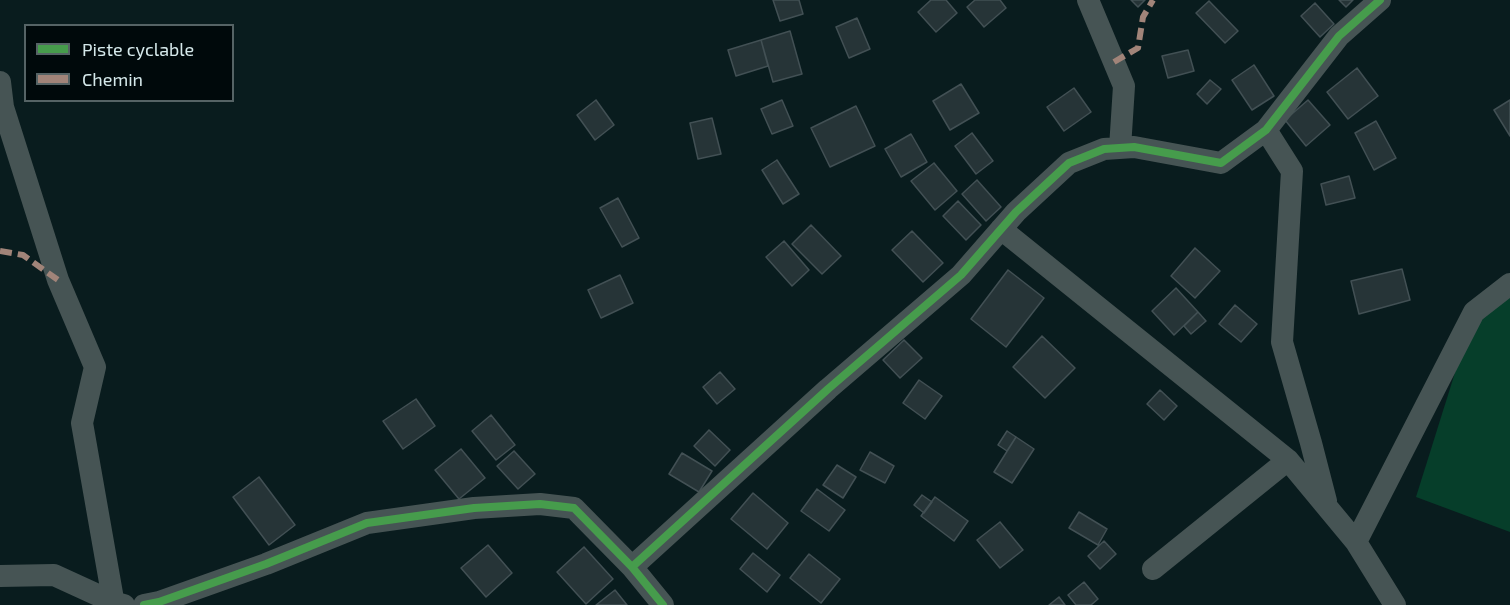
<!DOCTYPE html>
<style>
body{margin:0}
#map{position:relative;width:1510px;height:605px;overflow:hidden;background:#091c1e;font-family:"Exo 2",sans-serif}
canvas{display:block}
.legend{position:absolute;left:24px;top:24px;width:210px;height:78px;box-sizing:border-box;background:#00090b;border:2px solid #556365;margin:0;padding:8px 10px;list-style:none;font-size:18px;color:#d5e9eb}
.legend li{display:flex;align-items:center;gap:12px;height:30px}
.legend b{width:30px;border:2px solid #556365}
</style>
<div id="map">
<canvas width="1510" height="605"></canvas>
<ul class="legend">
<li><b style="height:8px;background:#469c4c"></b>Piste cyclable</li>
<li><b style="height:8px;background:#a18479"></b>Chemin</li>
</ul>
</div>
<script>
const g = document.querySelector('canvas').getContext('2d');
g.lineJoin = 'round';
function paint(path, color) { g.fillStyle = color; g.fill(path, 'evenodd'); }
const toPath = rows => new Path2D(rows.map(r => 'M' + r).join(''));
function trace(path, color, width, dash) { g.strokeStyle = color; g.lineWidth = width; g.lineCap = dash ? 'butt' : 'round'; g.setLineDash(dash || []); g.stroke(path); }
const green = toPath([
 [1510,284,1510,532,1416,497,1474,312]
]);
const building = toPath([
 [773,0,799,0,803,14,780,21,773,0],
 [931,0,946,0,957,13,936,32,918,12,931,0],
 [975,0,1000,0,1006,8,984,27,967,7,975,0],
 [1131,0,1145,0,1138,7,1131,0],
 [1339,0,1353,0,1346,7,1339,0],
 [1209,1,1238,31,1225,43,1196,13,1209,1],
 [1315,3,1334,24,1320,37,1301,16,1315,3],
 [857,18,870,49,849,58,836,27,857,18],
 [790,31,802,74,773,82,761,40,790,31],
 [761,40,768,66,736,76,728,50,761,40],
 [1188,50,1194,71,1168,78,1162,56,1188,50],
 [1254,65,1274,96,1252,110,1232,80,1254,65],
 [1357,68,1378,96,1348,119,1327,92,1357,68],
 [1210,80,1221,89,1207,104,1197,94,1210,80],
 [961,84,979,113,950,130,933,101,961,84],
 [1074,88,1091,112,1064,131,1047,107,1074,88],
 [596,100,614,125,595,140,577,115,596,100],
 [782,100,793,126,772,134,761,109,782,100],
 [1308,100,1330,125,1306,146,1285,120,1308,100],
 [1510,100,1510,136,1494,110,1510,100],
 [856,106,875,146,830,167,811,128,856,106],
 [712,118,721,154,698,159,690,123,712,118],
 [1376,121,1396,158,1374,170,1355,133,1376,121],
 [972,133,993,161,976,174,955,146,972,133],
 [911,134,927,162,901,177,885,149,911,134],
 [777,160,799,194,783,204,762,170,777,160],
 [934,163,957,191,935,210,911,181,934,163],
 [1349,176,1355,198,1326,205,1321,184,1349,176],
 [977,180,1001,207,986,221,962,194,977,180],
 [618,198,639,238,622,247,600,208,618,198],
 [958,201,981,225,966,240,943,216,958,201],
 [811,225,841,256,822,274,792,244,811,225],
 [912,231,943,263,923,282,892,250,912,231],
 [784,241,809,270,792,286,766,257,784,241],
 [1195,248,1220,271,1195,298,1171,276,1195,248],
 [1402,269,1410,300,1359,314,1351,281,1402,269],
 [1008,270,1044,298,1006,347,971,319,1008,270],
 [620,275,633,303,601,318,588,290,620,275],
 [1176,288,1198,312,1174,335,1152,311,1176,288],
 [1235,305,1257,324,1241,342,1219,324,1235,305],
 [1198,312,1206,321,1191,334,1184,326,1198,312],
 [1042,336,1075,368,1045,398,1013,367,1042,336],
 [904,340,922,358,900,378,883,360,904,340],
 [720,372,735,389,717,404,703,387,720,372],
 [919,380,942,396,925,419,903,403,919,380],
 [1160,390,1177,406,1164,420,1147,404,1160,390],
 [416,399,435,426,403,449,383,421,416,399],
 [491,415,515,445,496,460,472,431,491,415],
 [709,430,730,450,715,466,694,446,709,430],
 [1007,431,1016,437,1007,451,998,445,1007,431],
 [1016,437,1034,449,1012,483,994,472,1016,437],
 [461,449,485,478,459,499,435,470,461,449],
 [514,451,535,474,518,489,497,466,514,451],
 [870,452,894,466,885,483,860,470,870,452],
 [682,453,712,471,699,492,669,474,682,453],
 [837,465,856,477,843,498,823,485,837,465],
 [259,477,295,525,269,545,233,497,259,477],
 [817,489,845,510,829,531,801,511,817,489],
 [753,493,788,523,767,549,731,519,753,493],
 [922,495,932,502,924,513,914,505,922,495],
 [935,497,968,521,954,541,921,516,935,497],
 [1079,512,1107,529,1098,545,1069,528,1079,512],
 [1000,522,1023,550,1000,568,977,540,1000,522],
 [1104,541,1116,554,1100,569,1088,556,1104,541],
 [488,545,512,573,486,597,461,568,488,545],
 [584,547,613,579,586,604,557,572,584,547],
 [753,553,780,575,767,592,740,569,753,553],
 [809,554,840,579,821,603,790,578,809,554],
 [1084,582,1098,599,1091,605,1076,605,1068,595,1084,582],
 [615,590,627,605,596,605,615,590],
 [1059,597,1065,605,1049,605,1059,597]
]);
const minor = toPath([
 [1088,0,1124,86,1120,148],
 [0,82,3,107,58,280,95,367,82,423,114,605],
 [1266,130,1292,171,1282,342,1311,443,1326,501],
 [1001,229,1288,460,1356,542,1395,605],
 [1356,542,1474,312,1510,284],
 [632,567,828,389,961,275,1016,212,1069,163,1104,149,1134,147,1221,163,1266,130,1339,36,1380,0],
 [1153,569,1288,460],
 [0,576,54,575,113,602,124,605],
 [144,605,159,602,266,564,367,523,474,508,540,504,574,508,632,567,663,605]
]);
const quiet = toPath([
 [1114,62,1138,48,1143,17,1153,0],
 [0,251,23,255,58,280]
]);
const cycleway = toPath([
 [632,567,828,389,961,275,1016,212,1069,163,1104,149,1134,147,1221,163,1266,130,1339,36,1380,0],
 [144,605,159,602,266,564,367,523,474,508,540,504,574,508,632,567,663,605]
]);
paint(green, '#063e2a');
paint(building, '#263437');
trace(building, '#425054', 1.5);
trace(minor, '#465454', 22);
trace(quiet, '#a18479', 6, [12, 6]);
trace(cycleway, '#469c4c', 8);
</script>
